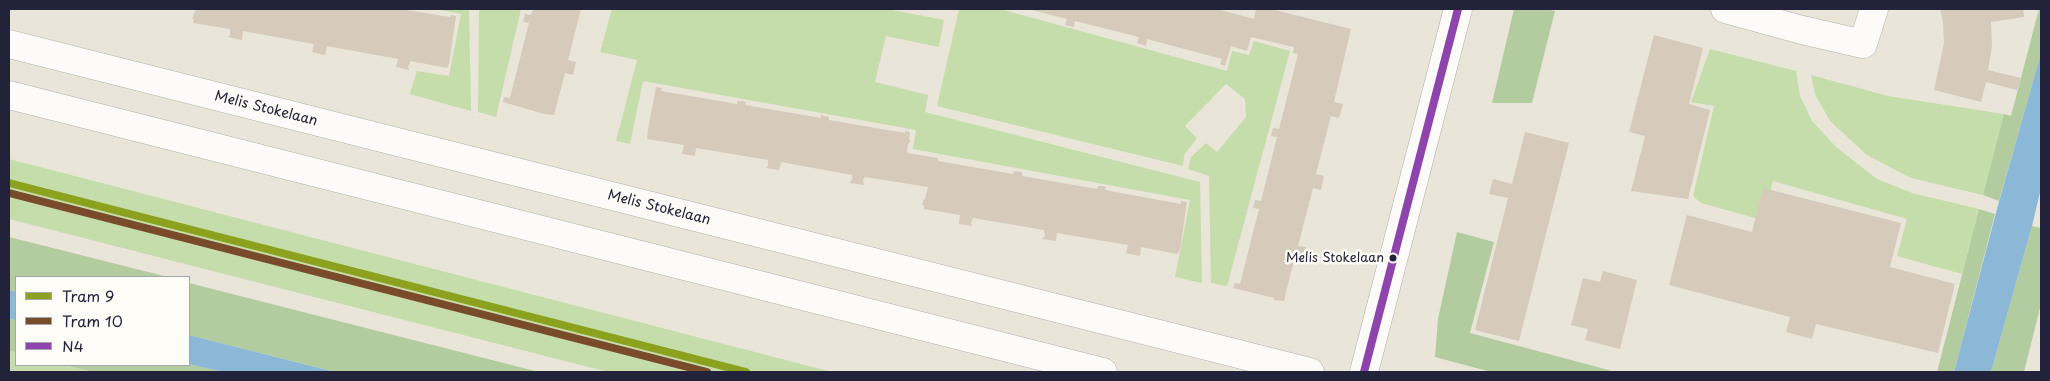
<!DOCTYPE html>
<style>
body{margin:0}
#map{position:relative;width:2050px;height:381px;overflow:hidden;background:#e9e5d8;font-family:"Playpen Sans",sans-serif}
canvas{display:block}
.frame{position:absolute;inset:0;border:10px solid #22223b;pointer-events:none}
.legend{position:absolute;left:15px;top:276px;width:175px;height:90px;box-sizing:border-box;background:#fdfcf7;border:1px solid #a5a5ac;margin:0;padding:6px 9px;list-style:none;font-size:15px;color:#22223b}
.legend li{display:flex;align-items:center;gap:10px;height:25px}
.legend b{width:25px;border:1px solid #a5a5ac}
</style>
<div id="map">
<canvas width="2050" height="381"></canvas>
<div class="frame"></div>
<ul class="legend">
<li><b style="height:6px;background:#8ca11d"></b>Tram 9</li>
<li><b style="height:6px;background:#7a4b2a"></b>Tram 10</li>
<li><b style="height:6px;background:#8e44ad"></b>N4</li>
</ul>
</div>
<script>
const g = document.querySelector('canvas').getContext('2d');
g.lineJoin = 'round';
function paint(path, color) { g.fillStyle = color; g.fill(path, 'evenodd'); }
const toPath = rows => new Path2D(rows.map(r => 'M' + r).join(''));
function trace(path, color, width, dash) { g.strokeStyle = color; g.lineWidth = width; g.lineCap = dash ? 'butt' : 'round'; g.setLineDash(dash || []); g.stroke(path); }
function drawText(font, color, halo, rows, align = 'center') {
  g.font = font + ' "Playpen Sans",sans-serif'; g.lineWidth = 5; g.setLineDash([]); g.textBaseline = 'middle'; g.strokeStyle = halo; g.fillStyle = color; for (const [text, x, y, turn = 0] of rows) {
    g.save(); g.translate(x, y); g.rotate((+turn || 0) * Math.PI / 180); g.textAlign = isNaN(turn) ? turn : align; if (halo) g.strokeText(text, 0, 0); g.fillText(text, 0, 0); g.restore();
  }
}
const green = toPath([
 [435,9,469,9,471,111,410,94,417,71,449,76,461,14],
 [479,9,521,9,496,117,478,112],
 [612,9,892,10,944,20,939,47,886,36,875,82,928,95,925,112,1200,182,1202,283,1175,277,1190,200,913,149,916,130,643,81,630,144,616,141,637,60,600,52],
 [959,9,1000,9,1227,71,1232,51,1249,55,1254,41,1290,51,1227,286,1211,283,1209,176,1188,169,1191,157,1206,143,1217,152,1246,117,1245,99,1226,84,1185,126,1197,138,1184,155,1183,166,937,106],
 [1710,49,1796,71,1800,96,1812,121,1836,147,1877,179,1912,193,1979,209,1962,274,1897,256,1907,219,1773,181,1762,220,1701,203,1693,196,1714,106,1691,102],
 [1811,75,1888,96,2004,114,1983,195,1911,178,1867,155,1830,121,1815,94],
 [9,159,832,372,608,372,9,219],
 [9,318,16,320,16,365,189,364,223,372,9,372]
]);
const forest = toPath([
 [1514,9,1547,9,1555,11,1532,103,1492,103],
 [2039,9,2041,9,2041,53,1999,201,1983,195,2004,114,2011,116],
 [1979,209,1995,214,1954,372,1937,372],
 [2032,226,2041,228,2041,304,2024,372,1991,372],
 [1457,232,1494,242,1470,333,1616,372,1491,372,1435,357,1438,319],
 [9,237,168,277,16,277,16,292,9,290],
 [189,283,539,372,335,372,189,335],
 [9,318,16,320,16,352,9,350],
 [189,364,223,372,94,372,65,365]
]);
const water = toPath([
 [2041,53,2041,188,2032,226,1991,372,1954,372,1997,209],
 [9,290,16,292,16,320,9,318],
 [189,335,335,372,223,372,189,364]
]);
const building = toPath([
 [196,9,401,9,450,17,451,15,456,16,449,64,447,68,411,61,408,66,409,70,396,67,398,59,327,46,325,55,312,52,314,44,243,31,242,40,228,37,230,35,230,29,193,23,194,19,192,19],
 [533,9,581,9,568,60,576,62,573,75,565,73,554,115,544,114,503,102,504,97,510,98,529,23,523,22,525,14,531,15],
 [1028,9,1217,9,1254,19,1256,9,1271,9,1351,29,1334,102,1343,104,1339,118,1331,116,1316,174,1324,176,1321,190,1313,188,1298,246,1306,247,1303,262,1294,260,1284,301,1274,300,1274,298,1233,288,1235,283,1240,284,1259,209,1253,208,1255,200,1261,201,1277,137,1271,136,1273,128,1279,129,1298,54,1293,53,1294,47,1251,37,1247,51,1231,46,1225,66,1220,64,1222,59,1147,39,1146,46,1137,43,1139,37,1075,21,1074,27,1065,25,1067,19],
 [1940,9,2023,9,2024,17,1991,22,1992,46,1988,70,2021,78,2017,90,1986,82,1981,102,1934,90,1944,43,1943,22],
 [1654,35,1703,48,1689,104,1710,110,1688,199,1631,191,1645,136,1629,132],
 [656,87,662,88,661,91,737,104,737,101,742,101,746,102,745,105,821,118,821,115,829,117,829,120,905,133,905,131,910,132,909,140,911,140,908,144,907,153,938,158,938,161,1013,174,1014,171,1022,172,1022,176,1097,189,1098,186,1102,186,1106,187,1105,190,1181,204,1181,201,1187,202,1180,250,1177,254,1141,247,1140,256,1126,253,1128,245,1057,233,1056,241,1042,239,1045,236,1044,230,973,218,971,223,972,226,959,224,960,215,924,209,924,205,922,205,924,199,925,199,928,187,865,177,863,180,864,185,850,183,852,180,852,175,781,162,779,170,766,168,768,166,768,160,696,148,695,156,682,154,684,145,647,139,648,129],
 [1525,132,1569,143,1519,341,1475,330,1508,198,1489,194,1493,179,1512,184],
 [1763,188,1901,223,1890,267,1955,284,1938,353,1816,324,1812,339,1786,332,1790,317,1669,285,1687,215,1752,232],
 [1603,271,1637,280,1620,349,1585,340,1588,329,1571,325,1583,278,1600,282]
]);
const minor = toPath([
 [1725,9,1802,30,1863,44,1874,9],
 [9,44,1310,372],
 [9,95,1103,372],
 [1364,372,1458,9]
]);
const bus1 = toPath([
 [1364,372,1458,9]
]);
const tram1 = toPath([
 [9,183,746,372]
]);
const tram2 = toPath([
 [9,193,707,372]
]);
const markers = [
 [1393,258,4.5,"#22223b"]
];
const busNames = [
 ["Melis Stokelaan",1384,258]
];
const streetNames = [
 ["Melis Stokelaan",266,109,14],
 ["Melis Stokelaan",659,208,14]
];
paint(green, '#c5ddaa');
paint(forest, '#b2cca0');
paint(water, '#8bb8d7');
paint(building, '#d6cabb');
trace(minor, '#b4b1ab', 29);
trace(minor, '#fcfbf9', 28);
trace(bus1, '#8e44ad', 8);
trace(tram1, '#8ca11d', 8);
trace(tram2, '#7a4b2a', 8);
for (const [x, y, r, color] of markers) { const dot = new Path2D(); dot.arc(x, y, r, 0, 2 * Math.PI); g.fillStyle = color; g.fill(dot); trace(dot, '#fdfcf7', 2); }
drawText('13px', '#22223b', '#fdfcf7', busNames, 'right');
drawText('14px', '#22223b', '#fdfcf7', streetNames);
</script>
